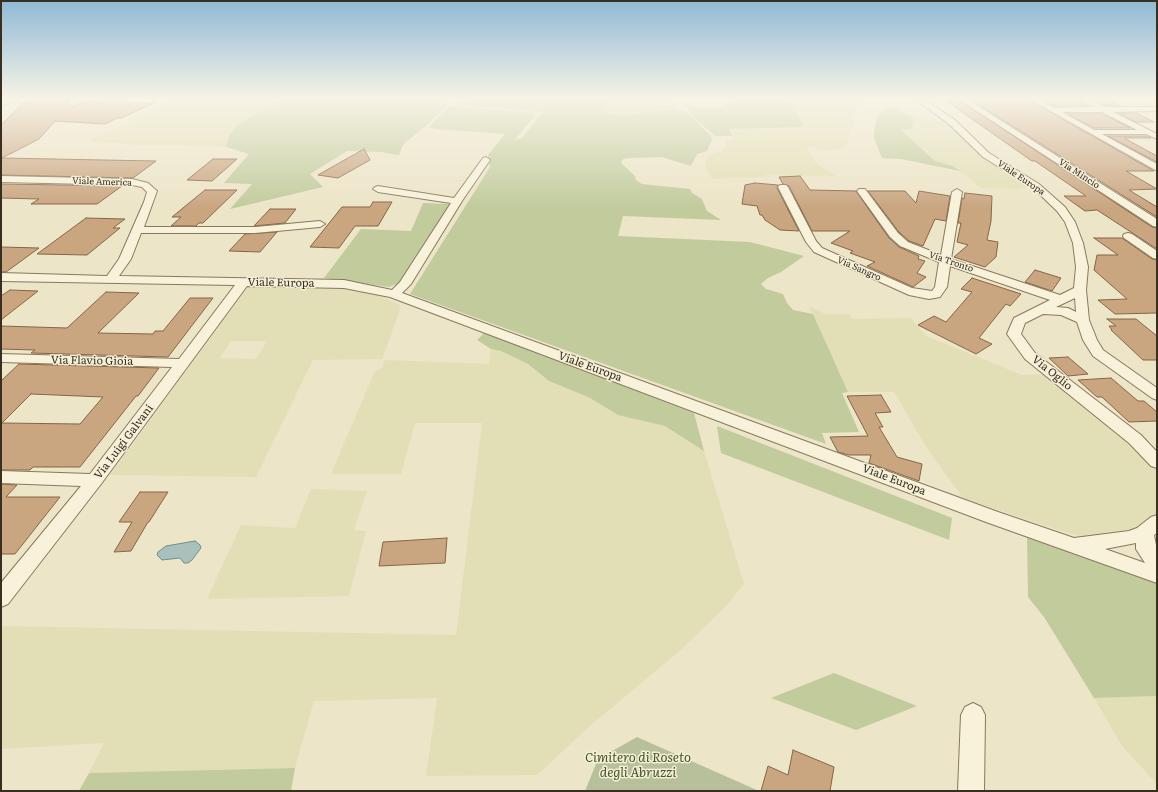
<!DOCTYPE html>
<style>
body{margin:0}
#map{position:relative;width:1158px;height:792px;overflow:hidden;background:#ede5c8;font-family:Literata,serif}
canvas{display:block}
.frame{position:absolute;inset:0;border:2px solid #392f21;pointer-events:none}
</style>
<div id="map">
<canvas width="1158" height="792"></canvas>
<div class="frame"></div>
</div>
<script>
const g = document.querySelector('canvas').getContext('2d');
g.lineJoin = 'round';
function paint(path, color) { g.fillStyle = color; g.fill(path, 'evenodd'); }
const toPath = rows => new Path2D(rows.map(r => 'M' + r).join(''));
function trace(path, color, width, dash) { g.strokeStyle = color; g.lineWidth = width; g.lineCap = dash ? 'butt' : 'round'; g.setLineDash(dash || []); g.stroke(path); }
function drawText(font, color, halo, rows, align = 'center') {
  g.font = font + ' Literata,serif'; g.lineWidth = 3; g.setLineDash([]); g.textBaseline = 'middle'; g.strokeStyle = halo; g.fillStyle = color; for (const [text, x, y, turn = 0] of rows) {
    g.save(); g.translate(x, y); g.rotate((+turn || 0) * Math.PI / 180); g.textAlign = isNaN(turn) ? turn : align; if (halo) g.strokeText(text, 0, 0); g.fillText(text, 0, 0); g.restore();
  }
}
const farmland = toPath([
 [173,98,284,98,237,125,229,136,226,147,179,145,136,145,88,141,129,122],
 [609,98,674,98,674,109,627,115,611,114,604,110,604,108],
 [790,98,873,98,860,103,857,107,852,117,854,122,848,136,847,145,843,148,825,151,809,146,807,150,816,163,836,176,765,175,765,177,712,179,706,170,705,164,709,155,722,151,727,141,733,139,729,129,804,127],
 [909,118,929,118,950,124,1031,187,1017,189,981,188,953,166,935,161,900,129,914,128,910,124,915,124],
 [301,286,345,289,377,295,400,305,399,313,382,359,313,360,256,477,110,475,248,287],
 [231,341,267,341,256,359,220,358],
 [809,306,825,314,849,314,852,319,911,318,926,336,1022,375,1047,374,1157,466,1157,516,1144,530,1091,538,1067,533,963,498,928,450,894,392,848,392],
 [491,349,501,351,528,364,549,381,590,398,618,415,665,426,704,451,744,584,727,605,682,649,591,725,537,775,426,776,437,698,314,701,295,768,89,773,104,743,1,749,1,628,3,626,456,635,482,423,415,423,401,474,331,474,375,371,382,368,385,360,489,364],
 [311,489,367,491,354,530,366,531,349,596,207,599,241,525,295,528],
 [1157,696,1157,784,1122,746,1094,698]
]);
const green = toPath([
 [284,98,453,98,442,103,449,104,426,126,407,141,403,145,399,155,381,152,347,151,310,174,323,187,230,209,252,184,224,183,249,154,226,147,229,136,237,125],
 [470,98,609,98,604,108,604,110,611,114,627,115,674,109,686,111,711,136,712,140,707,151,697,154,691,166,662,157,629,158,623,159,621,163,635,176,636,180,642,184,690,189,692,193,702,199,707,211,721,220,623,216,618,236,750,242,804,256,781,272,768,278,761,284,766,289,783,294,787,303,793,310,813,314,848,392,842,393,859,432,822,433,826,444,410,294,490,167,488,155,505,134,435,129,429,127,449,106,537,113,514,141,523,137,542,112,456,105,468,100],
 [736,98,790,98,804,127,729,129,732,136,715,136,691,115,686,105,716,109,736,100],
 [890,107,898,108,904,114,917,118,910,118,915,124,911,125,914,129,900,129,935,161,953,166,960,171,901,159,882,158,874,138,874,132,877,118,881,111],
 [423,203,450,204,399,283,389,287,324,278,361,229,411,231],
 [484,333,694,413,704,451,665,426,618,415,590,398,549,381,528,364,501,351,491,349,477,340],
 [717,426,952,518,949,540,721,453],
 [1027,535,1157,579,1157,696,1094,698,1044,617,1028,597],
 [834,673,917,706,856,730,771,698],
 [295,768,291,791,79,791,89,773]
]);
const cemetery = toPath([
 [637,737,759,791,585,791,598,759]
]);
const water = toPath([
 [195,541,200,545,201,548,192,560,188,563,184,563,180,558,162,560,157,555,158,552,166,546,195,541]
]);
const building = toPath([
 [38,98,72,99,67,102,72,106,76,106,87,100,98,102,154,103,121,118,117,118,105,124,55,121,39,139,2,158,156,161,133,178,1,175,1,125,23,103,38,98],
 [942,98,956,98,1152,227,1157,228,1157,249,1097,210,1085,211,1064,196,1086,196,1035,161,1032,161,942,98],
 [968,98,1027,99,1154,171,1126,171,1157,189,1129,190,1157,207,1157,217,968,98],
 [1057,98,1077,98,1089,106,1054,106,1042,99,1058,99,1057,98],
 [1091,98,1105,98,1120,106,1105,106,1091,98],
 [1119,113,1136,113,1154,122,1136,122,1119,113],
 [1068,114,1102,114,1131,128,1094,128,1068,114],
 [1108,136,1146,136,1151,138,1124,138,1157,156,1157,162,1108,136],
 [364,149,370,160,338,178,318,175,364,149],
 [213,159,237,159,212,181,187,180,213,159],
 [800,176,810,190,856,191,889,238,899,247,919,256,918,259,925,261,917,273,926,277,913,287,909,285,867,266,875,262,850,253,853,251,831,243,850,231,812,231,789,186,783,184,779,177,800,176],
 [755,183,778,185,777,188,799,231,780,230,765,220,762,215,760,215,757,206,742,204,745,185,755,183],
 [1,184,122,186,97,204,31,204,39,199,1,198,1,184],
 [205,190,237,190,203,223,199,223,196,226,171,226,181,217,172,217,205,190],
 [868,191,905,191,916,203,919,191,950,196,946,221,935,219,923,246,909,241,899,232,868,191],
 [965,193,992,196,991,221,987,240,998,242,996,257,985,267,954,257,968,245,957,242,961,223,958,223,962,198,964,199,965,193],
 [373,202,392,202,378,226,355,226,339,248,310,247,342,207,370,207,373,202],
 [270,209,296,209,285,223,254,226,270,209],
 [86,218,125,219,113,228,120,228,87,255,37,254,86,218],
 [277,232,260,252,229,251,245,234,277,232],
 [1094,238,1122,238,1152,259,1157,260,1157,313,1115,314,1098,300,1127,299,1094,270,1097,255,1118,255,1094,238],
 [1,247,39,248,6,272,1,272,1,247],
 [1035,270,1061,278,1052,291,1025,282,1035,270],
 [972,278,1021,294,1010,306,1006,304,979,338,992,344,976,354,918,325,934,316,946,322,972,292,961,289,972,278],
 [10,290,38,291,1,320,1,296,10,290],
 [106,292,139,293,98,333,153,334,155,331,163,331,190,298,213,298,168,357,31,353,35,350,1,349,1,326,67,328,106,292],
 [1107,319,1136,319,1157,336,1157,360,1143,360,1111,330,1112,330,1109,326,1116,326,1107,319],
 [1068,357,1088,374,1068,376,1049,358,1068,357],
 [19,364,159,368,138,396,136,396,80,467,33,467,30,470,1,470,1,381,19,364],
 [31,394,103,397,80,424,2,423,31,394],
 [1111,378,1138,401,1144,401,1157,412,1157,421,1129,422,1102,397,1097,397,1078,380,1111,378],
 [881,395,891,412,875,413,883,427,879,427,897,457,922,464,919,481,869,463,871,455,849,455,838,452,830,437,868,436,847,396,881,395],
 [1,484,17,485,6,497,60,497,15,554,1,554,1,484],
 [140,492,168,492,149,522,148,522,131,551,114,552,132,522,119,522,140,492],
 [447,538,445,563,379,566,383,542,447,538],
 [793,750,834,767,830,791,761,791,768,766,788,775,793,750]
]);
const street = toPath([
 [12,98,23,98,1,106,1,102,12,98],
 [77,98,87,98,75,105,72,105,68,103,77,98],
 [95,98,125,98,122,100,98,100,95,98],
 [914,98,922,98,955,120,989,153,1039,184,1065,207,1075,222,1083,243,1088,267,1086,290,1089,320,1097,340,1103,350,1157,388,1157,400,1152,398,1093,356,1083,340,1077,322,1061,315,1043,314,1025,323,1021,334,1035,353,1141,435,1157,452,1157,468,1151,466,1129,443,1025,359,1007,334,1014,318,1050,300,950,266,947,287,940,297,929,299,909,295,814,252,806,242,778,187,780,185,786,185,788,187,816,241,822,248,912,288,932,291,935,287,939,262,900,246,890,237,857,191,859,189,865,189,898,233,908,242,941,255,952,192,957,189,962,192,951,259,1060,295,1074,288,1076,267,1073,243,1065,222,1057,211,1033,188,983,157,949,124,914,98],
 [1075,298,1076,312,1068,308,1056,307,1075,298],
 [957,98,965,98,1157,219,1157,227,1153,226,957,98],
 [1028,98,1037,98,1054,108,1094,107,1078,98,1087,98,1105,107,1157,107,1157,111,1113,112,1157,134,1157,139,1146,134,1102,134,1157,164,1157,171,1028,98],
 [1062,112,1102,112,1137,130,1094,130,1062,112],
 [486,157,490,160,462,201,411,284,402,293,998,512,1074,538,1129,531,1137,528,1151,517,1157,515,1157,533,1154,535,1157,550,1157,583,986,522,390,297,344,288,247,286,101,484,8,604,1,607,1,583,81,486,1,483,1,471,90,474,172,367,1,362,1,354,179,359,235,285,1,281,1,273,107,276,119,259,144,202,147,192,142,187,132,185,1,182,1,176,132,179,148,183,157,191,144,227,255,227,320,221,325,224,320,227,255,233,141,233,131,259,119,276,344,280,392,290,400,282,451,203,378,192,373,189,375,187,378,186,454,198,483,158,486,157],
 [1136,543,1136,549,1145,563,1105,549,1136,543],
 [1128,233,1132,234,1157,251,1157,259,1153,258,1124,238,1123,236,1124,234,1128,233],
 [973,703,981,707,985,715,984,791,958,791,961,715,965,707,973,703]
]);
const farStreetnames = [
 ["Via Mincio",1079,174,33],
 ["Viale Europa",1021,178,34],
 ["Viale America",102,182,2],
 ["Via Tronto",951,262,19],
 ["Via Sangro",859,269,24]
];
const streetNames = [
 ["Viale Europa",281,283,1],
 ["Via Flavio Gioia",92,361,1],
 ["Viale Europa",590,367,20],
 ["Via Oglio",1052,373,39],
 ["Via Luigi Galvani",124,442,-53],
 ["Viale Europa",894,480,21]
];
const nearParknames = [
 ["Cimitero di Roseto",638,758],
 ["degli Abruzzi",638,773]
];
paint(farmland, '#e2dfb6');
paint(green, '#c1cb9c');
paint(cemetery, '#b8c09b');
paint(water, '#a9c1bc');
trace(water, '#6f8f8a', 1);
paint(building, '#c9a580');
trace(building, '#866545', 1);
trace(street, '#88785e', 2);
paint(street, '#f8f2db');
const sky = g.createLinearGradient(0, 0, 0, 209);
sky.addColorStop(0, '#8fb9d6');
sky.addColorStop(0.47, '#f7f3e6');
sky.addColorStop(1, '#f7f3e600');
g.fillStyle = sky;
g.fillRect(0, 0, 1158, 209);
drawText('9px', '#392f21', '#f4efd7', farStreetnames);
drawText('11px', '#392f21', '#f4efd7', streetNames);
drawText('italic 13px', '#455428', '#f4efd7', nearParknames);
</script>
